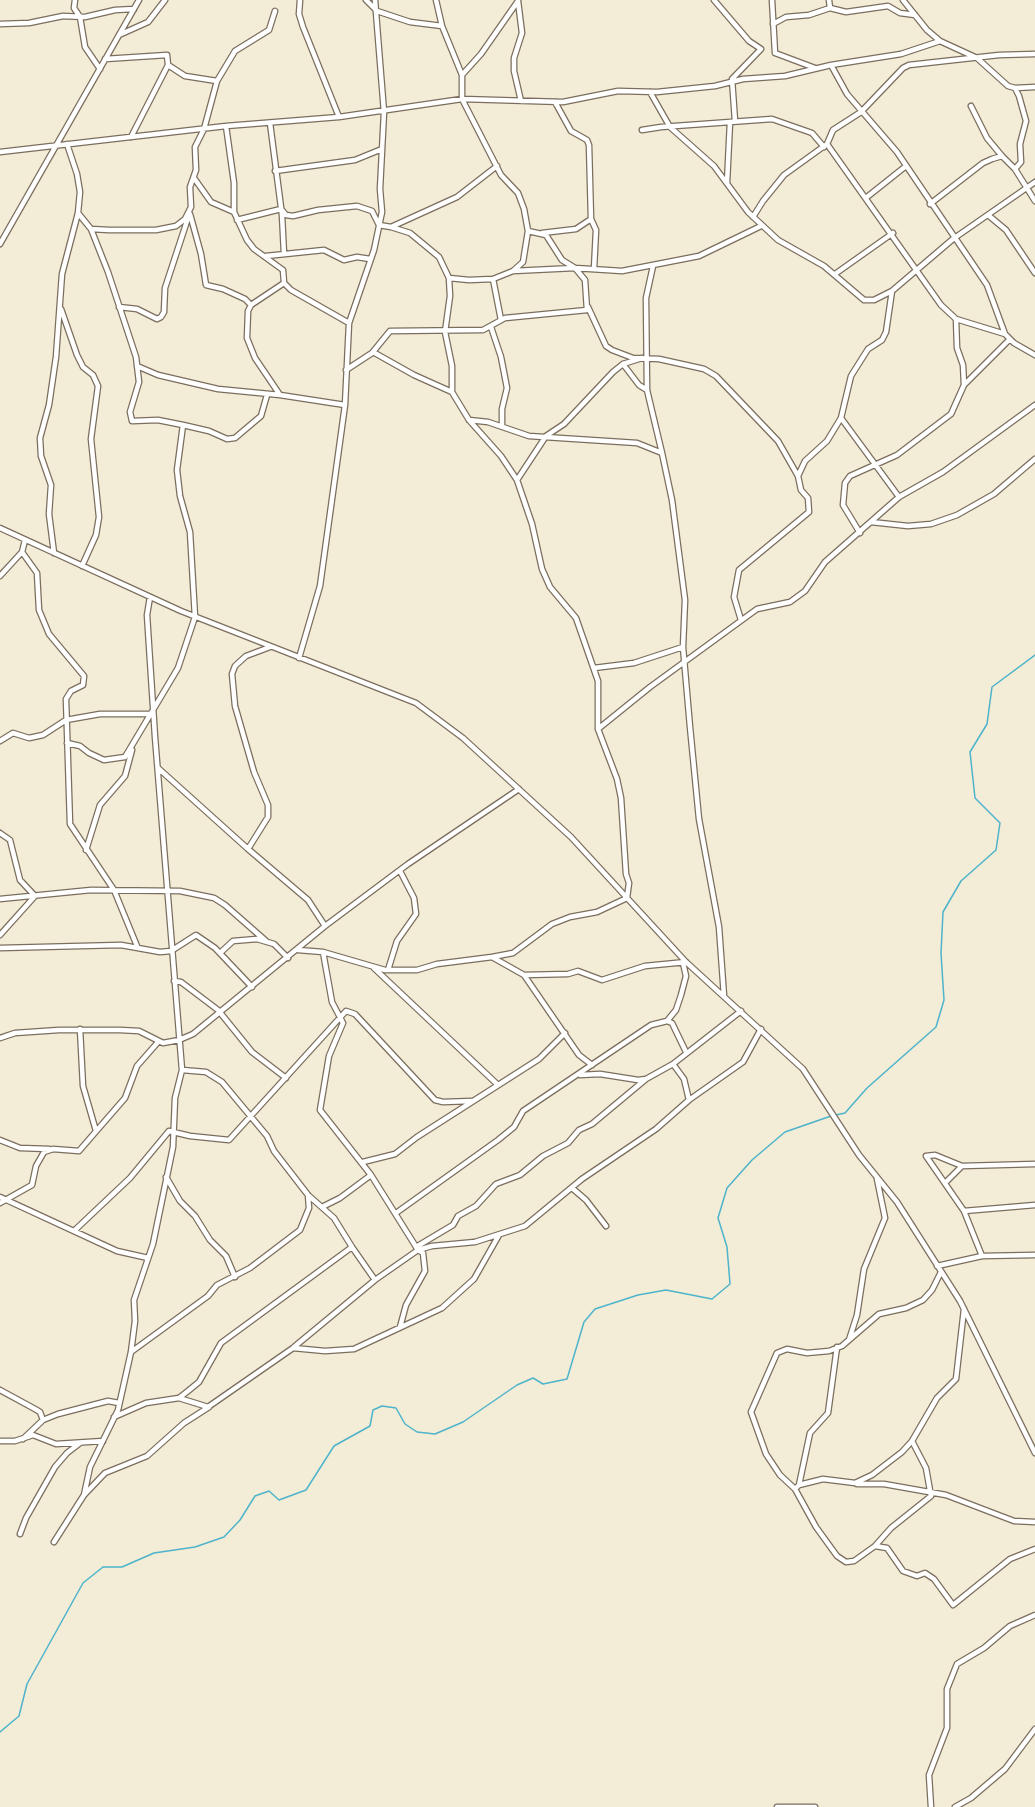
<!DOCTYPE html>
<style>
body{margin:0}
canvas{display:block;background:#f3ecd6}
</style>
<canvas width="1035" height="1807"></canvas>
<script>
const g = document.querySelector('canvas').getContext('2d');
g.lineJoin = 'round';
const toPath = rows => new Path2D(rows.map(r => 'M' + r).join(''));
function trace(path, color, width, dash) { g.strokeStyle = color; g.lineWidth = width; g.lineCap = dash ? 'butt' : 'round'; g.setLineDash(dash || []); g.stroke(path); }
const stream = toPath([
 [836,1115,845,1113,867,1088,936,1027,944,1000,941,953,943,912,961,881,996,850,1000,823,975,798,970,752,987,724,992,687,1035,655],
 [0,1732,19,1716,27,1684,83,1583,103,1567,122,1567,154,1553,195,1547,224,1537,240,1520,255,1496,269,1491,279,1500,306,1490,334,1446,370,1426,373,1410,382,1406,396,1408,405,1424,417,1432,435,1434,463,1422,517,1385,533,1378,543,1384,567,1379,584,1322,595,1309,638,1295,666,1290,712,1299,730,1284,727,1247,718,1218,727,1188,752,1160,785,1132,831,1116]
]);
const street = toPath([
 [75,0,74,8,80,17,85,47,100,69],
 [300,0,299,14,303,27,339,117],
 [366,0,377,11,410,22,442,26,462,75,462,99,501,175,518,193,524,209,528,231,523,262,513,271,493,279,469,280,449,278],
 [436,0,442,26],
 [714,0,749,41,761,49,732,79,735,121],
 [772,0,775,53,815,68],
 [903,0,927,30,940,41,977,58,1008,86,1015,88,1019,96,1026,121,1020,144,1021,162,1015,169,1035,201],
 [518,1,522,33,514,58,514,71,521,101],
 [830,8,846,12,888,6,900,13,915,15],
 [0,24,29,23,63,16,85,17,115,10,134,9],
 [773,24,786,17,809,15,830,8,829,0],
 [119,35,148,22,165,0],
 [105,59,167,55,168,65,131,137],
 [168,65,185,76,217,81],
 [831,65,901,54,940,41],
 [462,75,481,54,518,1],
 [1015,88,1035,87],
 [650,92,670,127,714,166,748,212,778,240,824,266,864,300,874,300,892,291],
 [555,102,571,131,587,140,589,145,591,219,596,230,594,269],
 [971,106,987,138,1002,156],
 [270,123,282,215,284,254],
 [226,126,234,183,234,212,247,240,254,249,283,270,284,283,291,290,349,323],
 [642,130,661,127,772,119,812,133,824,147],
 [827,144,941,305,956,319,1005,334],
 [0,152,226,126,339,117,462,99,563,102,618,91,657,92,715,86,743,79,785,76,831,65,847,94,897,152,987,285,1005,334,1014,343,1035,355],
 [275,171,355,160,382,149],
 [194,178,211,202,234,212],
 [727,183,730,122],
 [867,197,906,166],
 [930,204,983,163,992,159,1002,156,1015,169],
 [78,213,91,229,109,230,156,230,176,226,185,219,191,207,190,187,196,170,195,147,204,129,217,81,235,51,269,30,275,11],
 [190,214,201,254,206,285,223,289,245,299,251,305],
 [988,215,1006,230,1035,273],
 [753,217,763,201,784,175,827,144,833,130,861,112,903,68,909,65,999,55,1035,54],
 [237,220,281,209,286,215,293,216,318,210,357,206,372,211,379,225,391,227,457,197,497,166],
 [391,227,410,233,439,257,449,278,450,296,445,332,452,366,452,392,469,420,501,456,517,480],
 [528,231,546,235,562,260,575,268,622,271,699,256,761,226],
 [542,233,576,229,591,219],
 [0,244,139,0],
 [266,256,324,250,344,260,357,257,370,259],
 [653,266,646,298,647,390,662,453],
 [835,274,893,233],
 [493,279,501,320],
 [284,283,251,305,248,311,247,338,255,358,280,395,345,405],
 [119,307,137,309,157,319,161,317,164,312,165,288,188,218],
 [588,307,606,346,612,350,633,358,659,359,704,369,716,376,778,441,798,476],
 [61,309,77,355,83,367,93,375,98,386,91,439,99,517,96,535,82,566],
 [956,319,957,348,963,365,964,385],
 [491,327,501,357,507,388,502,409,502,426],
 [373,352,414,375,452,392],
 [623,364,639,385,647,390],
 [137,366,158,375,218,389,280,395],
 [346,370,372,353,390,331,483,330,505,318,587,310,585,280,575,268,513,271],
 [841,418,899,497],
 [469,420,488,422,529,436,637,443,662,453,672,500,685,600,683,647,690,727,699,819,719,927,724,996],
 [183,425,209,431,227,439,235,438,261,416,267,395],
 [871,522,908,526,931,524,957,515,994,494,1035,459],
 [0,528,181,611,416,703,463,738,571,837,686,962,803,1069,859,1155,897,1202,960,1301,1035,1453],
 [860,533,843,505,845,483,850,476,897,455,951,414,964,385,1009,340],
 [22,552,37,573,39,610,49,634,84,676,83,685,71,691,66,699,70,824,114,890,137,946],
 [54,553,49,514,51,485,41,456,40,438,49,405,56,357,62,274,78,213,80,192,77,174,67,144],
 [0,576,22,552,25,540],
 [741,620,734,597,739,570,809,512,808,498,801,490,798,476,805,461,827,441,841,418,851,376,868,349,882,340,886,332,892,291,953,239,1035,182],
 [299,658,320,586,345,405,349,323,374,250,382,212,380,189,384,112,375,0],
 [594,668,634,663,683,647],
 [598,729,650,687,757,609,790,602,805,591,825,562,899,497,943,472,1035,405],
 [0,741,13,733,29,738,43,735,66,720,100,714,151,714],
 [67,743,80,746,89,753,104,760,125,757,178,668,195,617,190,532,180,496,177,470,183,425,158,420,132,421,130,412,139,382,136,357,108,272,91,229],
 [158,768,248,849],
 [0,833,10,840,20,880,35,896,0,935],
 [86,850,100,805,125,776,132,750],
 [0,899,91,890,180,891,214,898,225,905,266,941],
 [325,926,408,864,519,789],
 [0,948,121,945,160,952,171,951,196,935,215,948,252,987],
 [298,950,323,952,385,970,417,970,437,964,492,957,524,975,568,974,578,971,602,980,645,966,686,962],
 [323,952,332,1002,343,1023,329,1056,320,1110,371,1175],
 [220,953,233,941,257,939,274,944,288,958],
 [492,957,513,953,552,924,570,917,597,912,627,898,629,883,626,874,621,798,617,779,598,729,598,681,576,618,550,587,542,569,532,524,517,480,546,436,564,424,613,372,623,364,642,358],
 [374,968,498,1085],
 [388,970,397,941,416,914,414,898,400,871],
 [524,975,579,1055,592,1065],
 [174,981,181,982,218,1010,252,1052,286,1078],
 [667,1021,676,1010,681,995,686,976,683,963],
 [80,1029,83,1086,96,1131],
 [0,1038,15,1033,59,1030,120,1030,139,1031,163,1043,179,1040,193,1034,325,926,308,900,248,849,268,817,268,805,254,772,235,706,232,674,235,666,246,656,270,647],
 [182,1070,206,1072,222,1082,267,1136,274,1151,308,1195,334,1218,352,1247],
 [580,1075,600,1074,638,1080,646,1079,673,1064],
 [689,1100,684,1079,673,1064,741,1011],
 [0,1140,20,1148,49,1149],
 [363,1162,395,1154,417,1137,539,1059,565,1033],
 [962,1166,935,1155,926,1156,964,1211,982,1256],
 [166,1177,180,1201,195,1216,210,1240,226,1256,235,1277],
 [945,1183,962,1166,1035,1164],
 [572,1188,586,1200,606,1226],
 [0,1197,117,1251,148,1258],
 [0,1203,32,1185,36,1166,44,1152,53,1149,79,1151,125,1098,137,1066,159,1041],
 [322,1207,340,1198,371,1175,418,1250,423,1253,425,1271,406,1305,400,1327],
 [964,1211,1035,1205],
 [396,1213,498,1140,514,1127,523,1111,651,1025,667,1021,672,1023,686,1052],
 [75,1230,130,1178,169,1131,190,1136,229,1140,346,1011,355,1014,435,1100,443,1102,472,1101],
 [416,1247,453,1225,458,1216,476,1206,496,1184,520,1175,543,1156,568,1143,579,1130,592,1124,646,1079],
 [937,1266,982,1256,1035,1255],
 [849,1340,857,1315,864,1269,885,1218,877,1179],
 [294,1347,375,1280],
 [131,1352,208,1296,217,1285,250,1268,300,1230,309,1208,308,1195],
 [0,1390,35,1409,40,1412,43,1420],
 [179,1398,208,1407,293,1348,325,1351,354,1349,442,1308,474,1279,499,1235],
 [114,1417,146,1403,179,1398,188,1391,199,1382,221,1343,352,1247,375,1280,418,1250,432,1246,475,1242,525,1226,582,1179,656,1129,689,1100,743,1062,761,1029],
 [23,1439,43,1420,58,1414,108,1401,119,1403],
 [0,1441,15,1441,33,1435,56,1444,103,1441],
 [912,1441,926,1468,931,1496,891,1528,875,1546,854,1561,846,1562,837,1556,816,1527,795,1489,780,1475,766,1454,751,1412,777,1353,787,1349,807,1353,829,1351,842,1346,879,1314,906,1308,923,1300,932,1290,941,1272],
 [857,1484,884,1484,946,1495,1014,1521,1035,1522],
 [799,1485,810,1433,828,1413,837,1347],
 [795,1489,799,1485,823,1479,855,1483,872,1475,902,1452,912,1441,937,1398,956,1379,964,1309],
 [84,1495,105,1473,147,1456,184,1423,209,1407],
 [20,1534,26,1518,55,1467,67,1453,80,1443],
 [54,1542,84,1495,90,1467,118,1410,131,1352,135,1321,134,1300,153,1244,173,1147,175,1098,182,1070,155,737,147,615,150,597],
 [875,1546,887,1548,903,1571,917,1576,925,1573,934,1579,953,1605,1010,1559,1035,1549],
 [777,1807,815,1807],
 [931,1807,929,1775,947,1728,947,1689,957,1664,984,1648,1010,1626,1035,1615],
 [955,1807,971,1798,1005,1769,1035,1729]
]);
trace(stream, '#4db4cb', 1.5);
trace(street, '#7b6e5e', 7);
trace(street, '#fff', 4.5);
</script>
